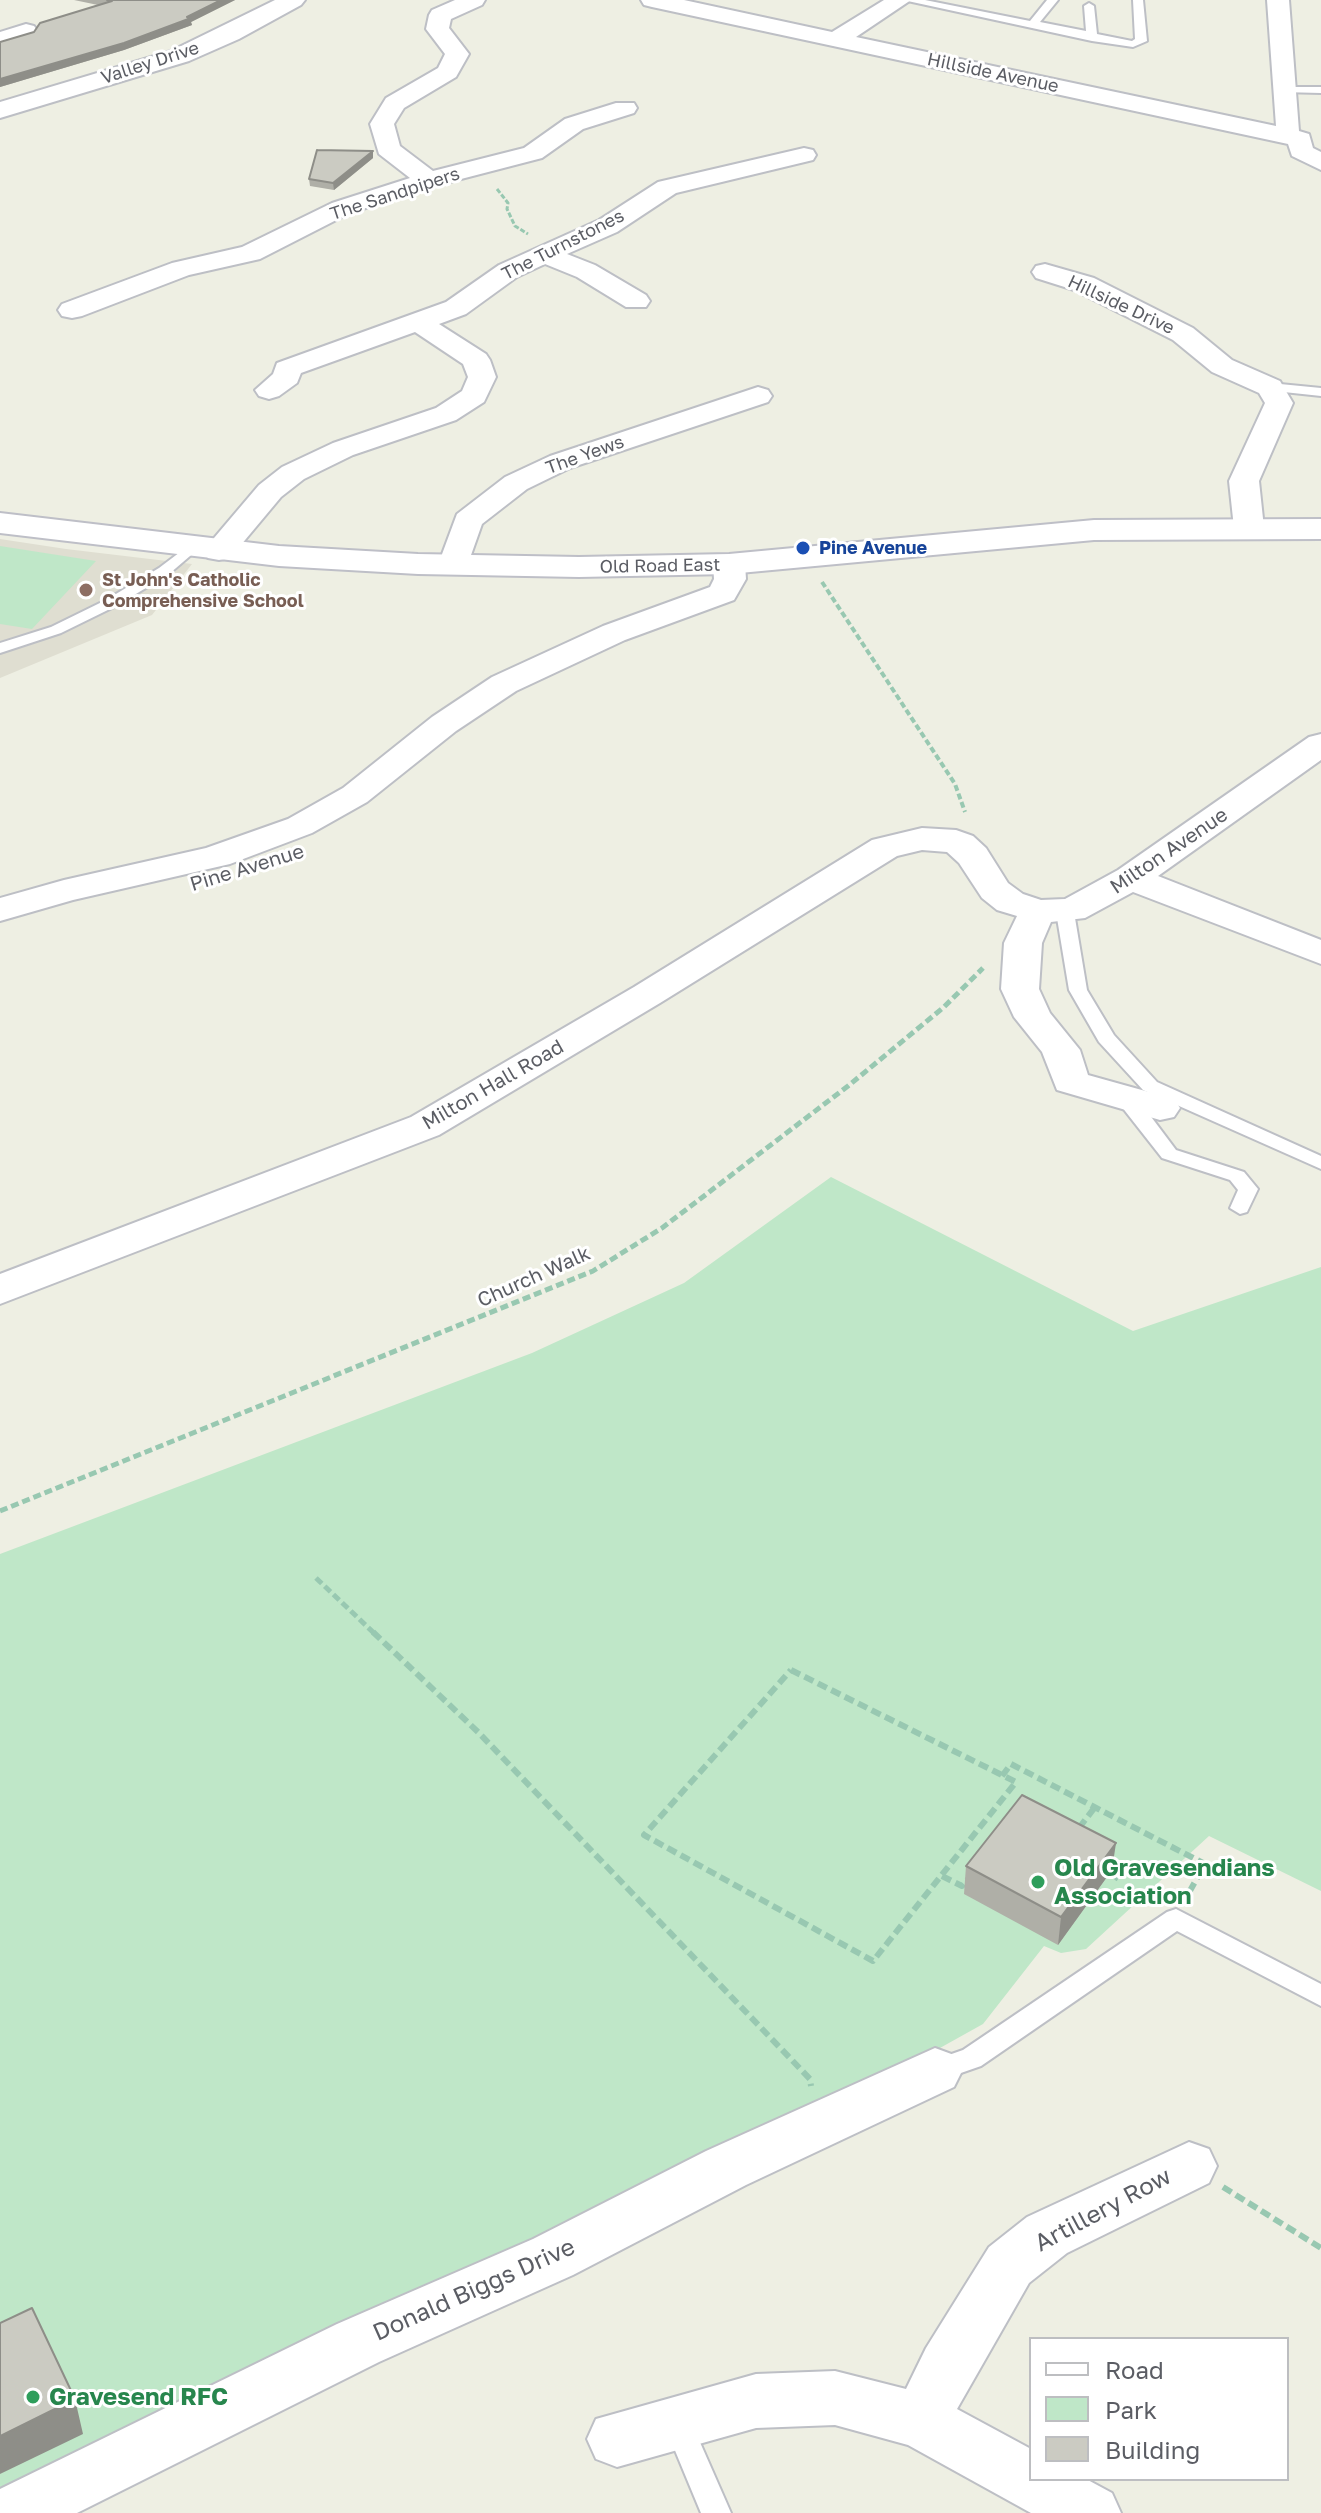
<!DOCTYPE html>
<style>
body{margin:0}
#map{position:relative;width:1321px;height:2513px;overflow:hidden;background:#eeefe3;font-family:"Golos Text",sans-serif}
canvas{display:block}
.legend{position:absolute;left:1029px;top:2337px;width:260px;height:144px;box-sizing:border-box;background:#fff;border:2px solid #bdbec1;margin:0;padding:10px 14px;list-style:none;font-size:24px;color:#5b5d64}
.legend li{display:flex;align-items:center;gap:16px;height:40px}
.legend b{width:40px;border:2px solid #bdbec1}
</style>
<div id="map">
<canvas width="1321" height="2513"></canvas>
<ul class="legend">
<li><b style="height:10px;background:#fff"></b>Road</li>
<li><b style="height:22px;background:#bfe7c8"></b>Park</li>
<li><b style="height:22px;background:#cbcbc2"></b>Building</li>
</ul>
</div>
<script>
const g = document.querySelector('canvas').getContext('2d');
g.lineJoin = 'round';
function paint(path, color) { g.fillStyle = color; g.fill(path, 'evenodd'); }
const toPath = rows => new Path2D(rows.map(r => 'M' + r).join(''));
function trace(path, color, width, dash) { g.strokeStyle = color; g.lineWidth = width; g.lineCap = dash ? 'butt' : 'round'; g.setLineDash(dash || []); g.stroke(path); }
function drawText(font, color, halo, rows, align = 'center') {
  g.font = font + ' "Golos Text",sans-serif'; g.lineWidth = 6; g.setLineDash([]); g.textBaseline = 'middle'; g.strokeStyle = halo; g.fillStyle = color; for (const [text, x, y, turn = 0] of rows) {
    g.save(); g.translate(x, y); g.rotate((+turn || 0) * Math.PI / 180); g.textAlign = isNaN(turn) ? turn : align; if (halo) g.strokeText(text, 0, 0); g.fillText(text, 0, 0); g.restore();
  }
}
const education = toPath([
 [0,539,66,549,192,564,152,615,0,678]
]);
const green = toPath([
 [0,546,96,561,32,629,0,624],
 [831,1177,1133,1331,1321,1267,1321,1891,1209,1836,1086,1949,1061,1953,1044,1946,983,2024,922,2058,0,2504,0,1554,532,1353,684,1283]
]);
const pathFar3 = toPath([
 [497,189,508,203,507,209,515,226,528,234]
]);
const pathFar2 = toPath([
 [822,582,955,784,965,812]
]);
const pathFar1 = toPath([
 [0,1511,593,1271,662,1228,848,1086,944,1007,983,968],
 [316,1578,375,1634]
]);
const path = toPath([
 [373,1632,479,1733,810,2079,811,2086],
 [791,1670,1016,1782,873,1961,644,1835,791,1670],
 [1002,1776,1011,1764,1205,1864,1187,1896],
 [1079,1828,1095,1807],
 [1109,1864,1121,1870,1113,1881],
 [942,1876,962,1886,969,1878],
 [1223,2187,1321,2248]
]);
const service = toPath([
 [903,0,925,0,1030,21,1047,0,1058,0,1040,22,1086,31,1084,6,1089,3,1094,6,1097,34,1132,41,1135,39,1133,0,1143,0,1147,41,1133,47,1092,41,903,0],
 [1285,87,1321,87,1321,93,1281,92,1279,90,1285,87],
 [1270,383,1321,388,1321,396,1265,390,1265,384,1270,383],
 [192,543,199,547,197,550,169,574,116,606,61,633,0,653,0,643,51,627,106,600,159,568,192,543],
 [1065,907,1074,912,1087,990,1114,1035,1157,1082,1321,1156,1321,1169,1143,1090,1099,1042,1069,990,1056,912,1065,907],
 [1127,1092,1134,1094,1176,1150,1244,1172,1258,1189,1247,1212,1240,1214,1230,1208,1238,1190,1230,1180,1162,1158,1118,1102,1120,1094,1127,1092],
 [1176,1909,1321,1984,1321,2006,1177,1931,981,2066,935,2082,926,2079,922,2071,926,2063,963,2050,1167,1912,1176,1909],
 [678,2411,688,2415,731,2513,701,2513,664,2424,668,2415,678,2411]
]);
const minor = toPath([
 [455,0,485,0,482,5,451,19,449,28,469,54,456,77,404,108,394,124,400,146,433,171,524,148,565,119,616,103,634,103,637,108,634,113,583,129,542,158,438,185,350,213,260,259,189,275,82,316,72,318,62,316,58,310,62,304,172,263,242,247,332,203,410,178,379,154,370,124,386,98,438,68,445,54,426,29,429,15,432,10,455,0],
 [641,0,684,0,832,32,884,0,911,0,856,37,1276,126,1267,0,1289,0,1299,131,1309,134,1313,148,1321,152,1321,170,1292,156,1288,144,652,7,644,5,641,0],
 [26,24,34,26,38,31,34,36,0,46,0,32,26,24],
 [804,148,813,150,816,155,813,160,676,193,617,232,567,254,595,265,646,295,650,301,646,307,626,307,577,277,545,264,517,277,466,314,439,324,486,354,490,360,496,377,484,402,456,420,353,455,304,479,281,497,230,558,219,560,208,558,203,551,259,485,282,467,333,443,436,408,462,391,468,377,463,364,415,332,301,373,297,383,279,396,269,399,259,396,255,390,273,374,277,363,446,302,499,265,599,220,658,182,804,148],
 [1045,264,1094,278,1193,328,1232,360,1280,381,1293,403,1259,481,1264,528,1260,535,1249,537,1238,535,1234,528,1229,481,1265,403,1259,393,1212,372,1173,340,1074,290,1036,278,1032,272,1036,266,1045,264],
 [758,387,768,390,772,396,768,402,570,468,527,489,482,524,465,572,454,574,443,572,438,565,457,514,505,477,550,456,758,387],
 [729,555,740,557,745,564,746,579,734,600,625,640,516,691,456,731,367,802,312,833,230,864,73,900,0,921,0,898,64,880,206,848,288,819,343,788,432,717,492,677,603,626,710,587,714,579,713,564,718,557,729,555],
 [1321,734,1321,760,1158,876,1321,940,1321,964,1133,892,1085,918,1051,922,1042,943,1039,989,1050,1013,1080,1050,1088,1075,1174,1099,1180,1108,1174,1117,1160,1120,1057,1090,1042,1052,1014,1017,1001,989,1004,943,1017,916,997,910,982,898,959,863,947,852,922,850,897,856,660,1003,439,1135,0,1304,0,1274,411,1117,634,987,872,840,922,828,956,830,973,836,986,848,1008,883,1023,894,1041,900,1065,899,1118,870,1309,737,1321,734],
 [935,2048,954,2055,962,2071,954,2087,746,2185,573,2275,379,2362,77,2513,0,2513,0,2489,337,2324,533,2239,706,2151,935,2048],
 [1189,2142,1209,2149,1217,2166,1209,2183,1067,2253,1029,2283,957,2409,1031,2449,1031,2479,1086,2479,1112,2493,1121,2513,1031,2513,908,2445,835,2425,756,2428,617,2467,596,2459,587,2439,596,2419,756,2374,835,2371,906,2389,926,2348,989,2247,1027,2217,1189,2142]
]);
const tertiary = toPath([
 [275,0,305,0,301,5,239,39,189,61,0,118,0,102,171,51,275,0]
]);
const secondary = toPath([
 [0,513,279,546,418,554,579,557,729,554,1094,520,1321,519,1321,539,1094,540,729,574,579,577,418,574,279,566,0,533,0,513]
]);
const wall = toPath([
 [74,0,235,0,191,22,192,25,124,50,0,87,0,42,34,32,98,5],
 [373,151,373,158,334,190,310,186,309,179],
 [966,1866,1112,1870,1058,1945,964,1894]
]);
const shadedWall = toPath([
 [221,0,235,0,191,22,192,25,124,50,0,87,0,79,187,17],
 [373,151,373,158,334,190,333,183],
 [1116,1843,1112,1870,1058,1945,1061,1917],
 [75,2399,83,2434,0,2474,0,2436]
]);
const building = toPath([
 [107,0,221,0,187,17,191,18,124,43,0,79,0,42,34,32,40,23,112,1,107,0],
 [317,150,373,151,333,183,309,179,317,150],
 [1022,1795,1116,1843,1061,1917,966,1866,1022,1795],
 [32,2308,75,2399,0,2436,0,2323,32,2308]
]);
const markers = [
 [803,548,8,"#1a4fb4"],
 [86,590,8,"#8d6e63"],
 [1038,1882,8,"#2e9e5b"],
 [33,2397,8,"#2e9e5b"]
];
const farStreetnames = [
 ["Valley Drive",150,63,-18],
 ["Hillside Avenue",993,73,12],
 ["The Sandpipers",395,194,-18],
 ["The Turnstones",563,245,-27],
 ["Hillside Drive",1121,305,25],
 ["The Yews",585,455,-20],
 ["Old Road East",660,566,-1]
];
const farTransitnames = [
 ["Pine Avenue",819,548]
];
const farEducationnames = [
 ["St John's Catholic",102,580],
 ["Comprehensive School",102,601]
];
const streetNames = [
 ["Milton Avenue",1169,851,-34],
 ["Pine Avenue",247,868,-17],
 ["Milton Hall Road",493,1085,-30],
 ["Church Walk",534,1277,-24]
];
const nearLeisurenames = [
 ["Old Gravesendians",1054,1868],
 ["Association",1054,1896],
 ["Gravesend RFC",49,2397]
];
const nearStreetnames = [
 ["Artillery Row",1103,2210,-28],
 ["Donald Biggs Drive",474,2290,-24]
];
paint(education, '#dfded1');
paint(green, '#bfe7c8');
trace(service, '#bdbfc5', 4);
trace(minor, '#bdbfc5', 4);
trace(tertiary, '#bdbfc5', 4);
trace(secondary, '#bebfc7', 4);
trace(pathFar3, '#98c8b1', 3, [5, 2]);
trace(pathFar2, '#98c8b1', 4, [6, 3]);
trace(pathFar1, '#98c8b1', 5, [8, 4]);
trace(path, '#98c8b1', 6, [10, 5]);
paint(service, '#fff');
paint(minor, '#fff');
paint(tertiary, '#fff');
paint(secondary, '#fff');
paint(wall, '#afafa7');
paint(shadedWall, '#8e8e88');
paint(building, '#cbcbc2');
trace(building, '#8e8e88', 2);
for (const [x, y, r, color] of markers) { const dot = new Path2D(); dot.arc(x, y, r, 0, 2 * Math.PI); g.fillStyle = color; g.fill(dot); trace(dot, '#fff', 3); }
drawText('18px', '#5b5d64', '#fff', farStreetnames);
drawText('bold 18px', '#164399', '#fff', farTransitnames, 'left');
drawText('bold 18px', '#785e54', '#fff', farEducationnames, 'left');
drawText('20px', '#5b5d64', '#fff', streetNames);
drawText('bold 24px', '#27864d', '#fff', nearLeisurenames, 'left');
drawText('24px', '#5b5d64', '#fff', nearStreetnames);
</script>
